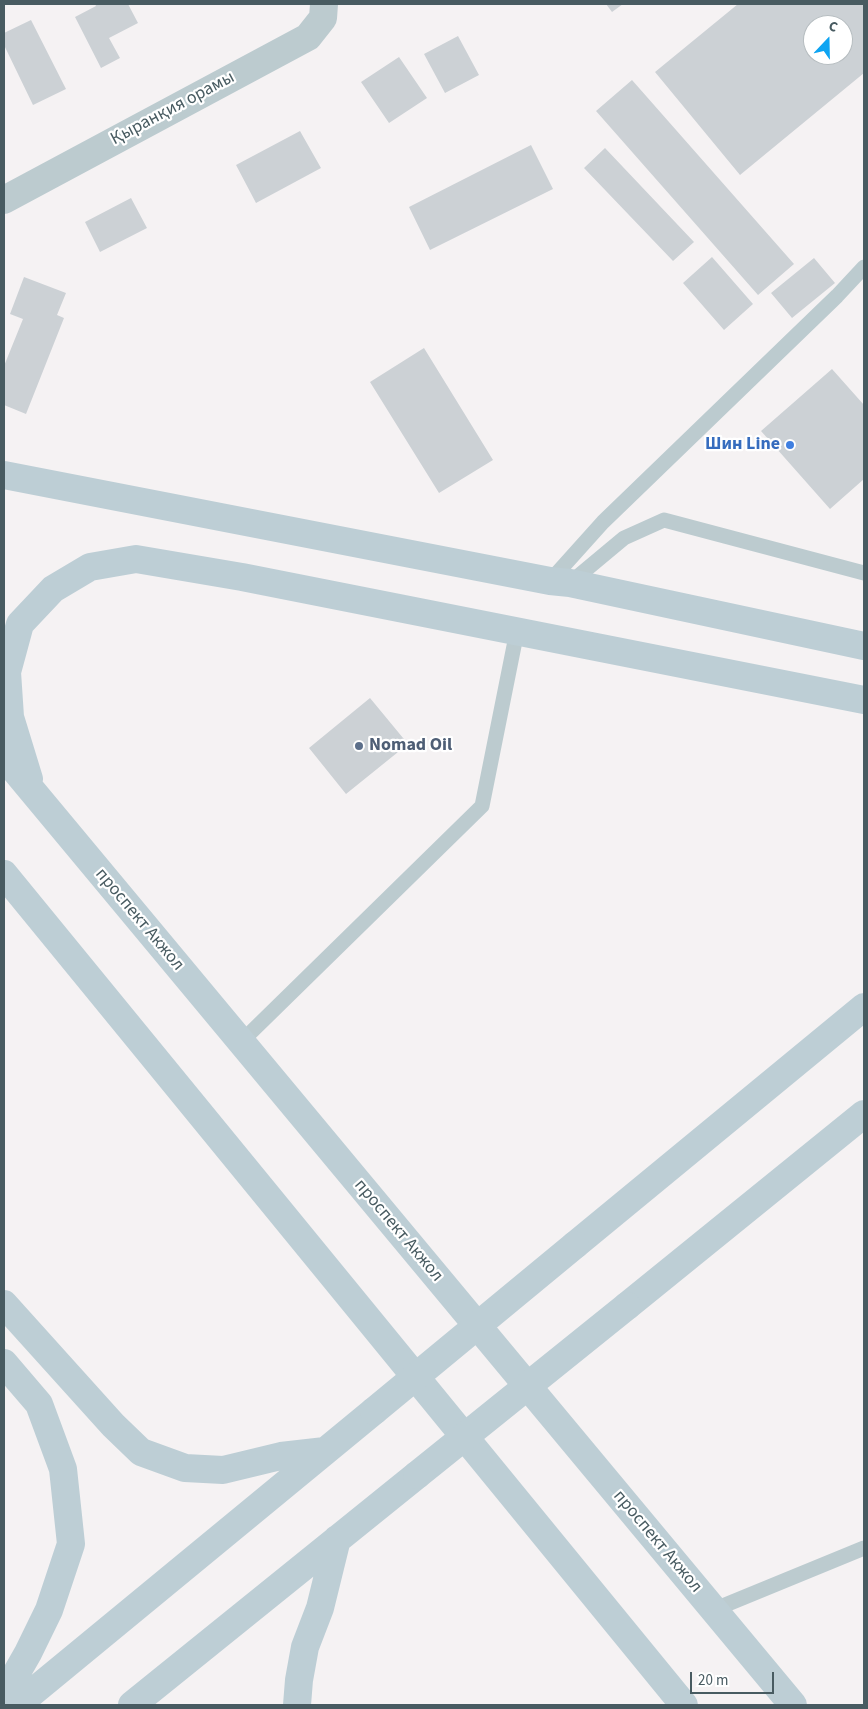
<!DOCTYPE html>
<meta charset="utf-8">
<style>
body{margin:0}
#map{position:relative;width:868px;height:1709px;overflow:hidden;background:#f5f2f3;font-family:"Source Sans 3",sans-serif}
canvas{display:block}
.frame{position:absolute;inset:0;border:5px solid #485b61;pointer-events:none}
.north{position:absolute;left:803px;top:15px;width:50px;height:50px;box-sizing:border-box;background:#fff;border:1px solid #b6bdc0;border-radius:50%;rotate:21deg;font-size:14px;font-weight:700;line-height:20px;text-align:center;color:#485b61}
.north::after{content:'';display:block;margin:auto;width:18px;height:22px;background:#0ea4f2;clip-path:polygon(50% 0,100% 100%,50% 72%,0 100%)}
.scale{position:absolute;left:690px;top:1672px;width:84px;height:22px;box-sizing:border-box;border:2px solid #485b61;border-top:0;padding-left:6px;font-size:15px;line-height:18px;white-space:nowrap;color:#485b61;-webkit-text-stroke:4px #fff;paint-order:stroke}
</style>
<div id="map">
<canvas width="868" height="1709"></canvas>
<div class="frame"></div>
<div class="north">С</div>
<div class="scale">20 m</div>
</div>
<script>
const g = document.querySelector('canvas').getContext('2d');
g.lineJoin = 'round';
function paint(path, color) { g.fillStyle = color; g.fill(path, 'evenodd'); }
const toPath = rows => new Path2D(rows.map(r => 'M' + r).join(''));
function trace(path, color, width, dash) { g.strokeStyle = color; g.lineWidth = width; g.lineCap = dash ? 'butt' : 'round'; g.setLineDash(dash || []); g.stroke(path); }
function drawText(font, color, halo, rows, align = 'center') {
  g.font = font + ' "Source Sans 3",sans-serif'; g.lineWidth = 4.5; g.setLineDash([]); g.textBaseline = 'middle'; g.strokeStyle = halo; g.fillStyle = color; for (const [text, x, y, turn = 0] of rows) {
    g.save(); g.translate(x, y); g.rotate((+turn || 0) * Math.PI / 180); g.textAlign = isNaN(turn) ? turn : align; if (halo) g.strokeText(text, 0, 0); g.fillText(text, 0, 0); g.restore();
  }
}
const building = toPath([
 [95,4,128,4,138,23,109,38,120,58,101,68,75,17,96,6],
 [606,4,623,4,612,12],
 [738,4,864,4,864,73,740,175,655,72],
 [813,25,843,25,843,55,813,55],
 [31,20,66,89,33,105,4,45,4,33],
 [458,36,479,75,445,93,424,54],
 [399,57,427,98,389,123,361,82],
 [632,80,794,264,758,295,596,111],
 [300,131,321,168,256,203,236,165],
 [531,145,553,189,430,250,409,207],
 [605,148,694,242,673,261,584,168],
 [131,198,147,228,100,252,85,222],
 [712,257,753,304,724,330,683,283],
 [814,258,835,283,792,318,771,293],
 [24,277,66,293,57,315,64,318,26,414,4,405,4,366,23,319,10,314],
 [424,348,493,460,439,493,370,382],
 [832,369,864,405,864,479,830,509,761,431],
 [370,698,408,744,346,794,309,748]
]);
const service = toPath([
 [550,581,603,522,837,296,864,267],
 [570,583,624,538,664,520,864,573],
 [241,1042,482,806,517,631],
 [713,1610,864,1548]
]);
const minor = toPath([
 [4,200,308,37,323,18,324,4]
]);
const secondary = toPath([
 [4,475,550,581,570,583,864,646],
 [4,757,793,1705],
 [29,779,10,717,7,672,20,624,53,589,90,567,136,559,242,577,864,700],
 [4,874,684,1705],
 [575,1245,864,1007],
 [4,1304,113,1425,141,1452,185,1468,223,1470,281,1456,325,1451],
 [627,1306,864,1114],
 [4,1363,39,1404,63,1469,71,1544,49,1610,28,1653,4,1695],
 [17,1705,374,1411],
 [132,1705,417,1475],
 [297,1705,299,1680,305,1647,320,1608,337,1539]
]);
const secondaryBridge = toPath([
 [374,1411,575,1245],
 [417,1475,627,1306]
]);
const markers = [
 [790,445,5,"#3f7fe0"],
 [359,746,5,"#5c6f8a"]
];
const streetNames = [
 ["Қыранқия орамы",173,109,-28],
 ["проспект Акжол",139,920,50],
 ["проспект Акжол",398,1231,50],
 ["проспект Акжол",657,1542,50]
];
const shopNames = [
 ["Шин Line",780,445]
];
const serviceNames = [
 ["Nomad Oil",369,746]
];
paint(building, '#ccd1d5');
trace(service, '#bccbcf', 15);
trace(minor, '#bccbcf', 28);
trace(secondary, '#bdced5', 28);
trace(secondaryBridge, '#bdced5', 28);
for (const [x, y, r, color] of markers) { const dot = new Path2D(); dot.arc(x, y, r, 0, 2 * Math.PI); g.fillStyle = color; g.fill(dot); trace(dot, '#fff', 2); }
drawText('18px', '#485b61', '#fff', streetNames);
drawText('bold 18px', '#366cbe', '#fff', shopNames, 'right');
drawText('bold 18px', '#4e5e75', '#fff', serviceNames, 'left');
</script>
